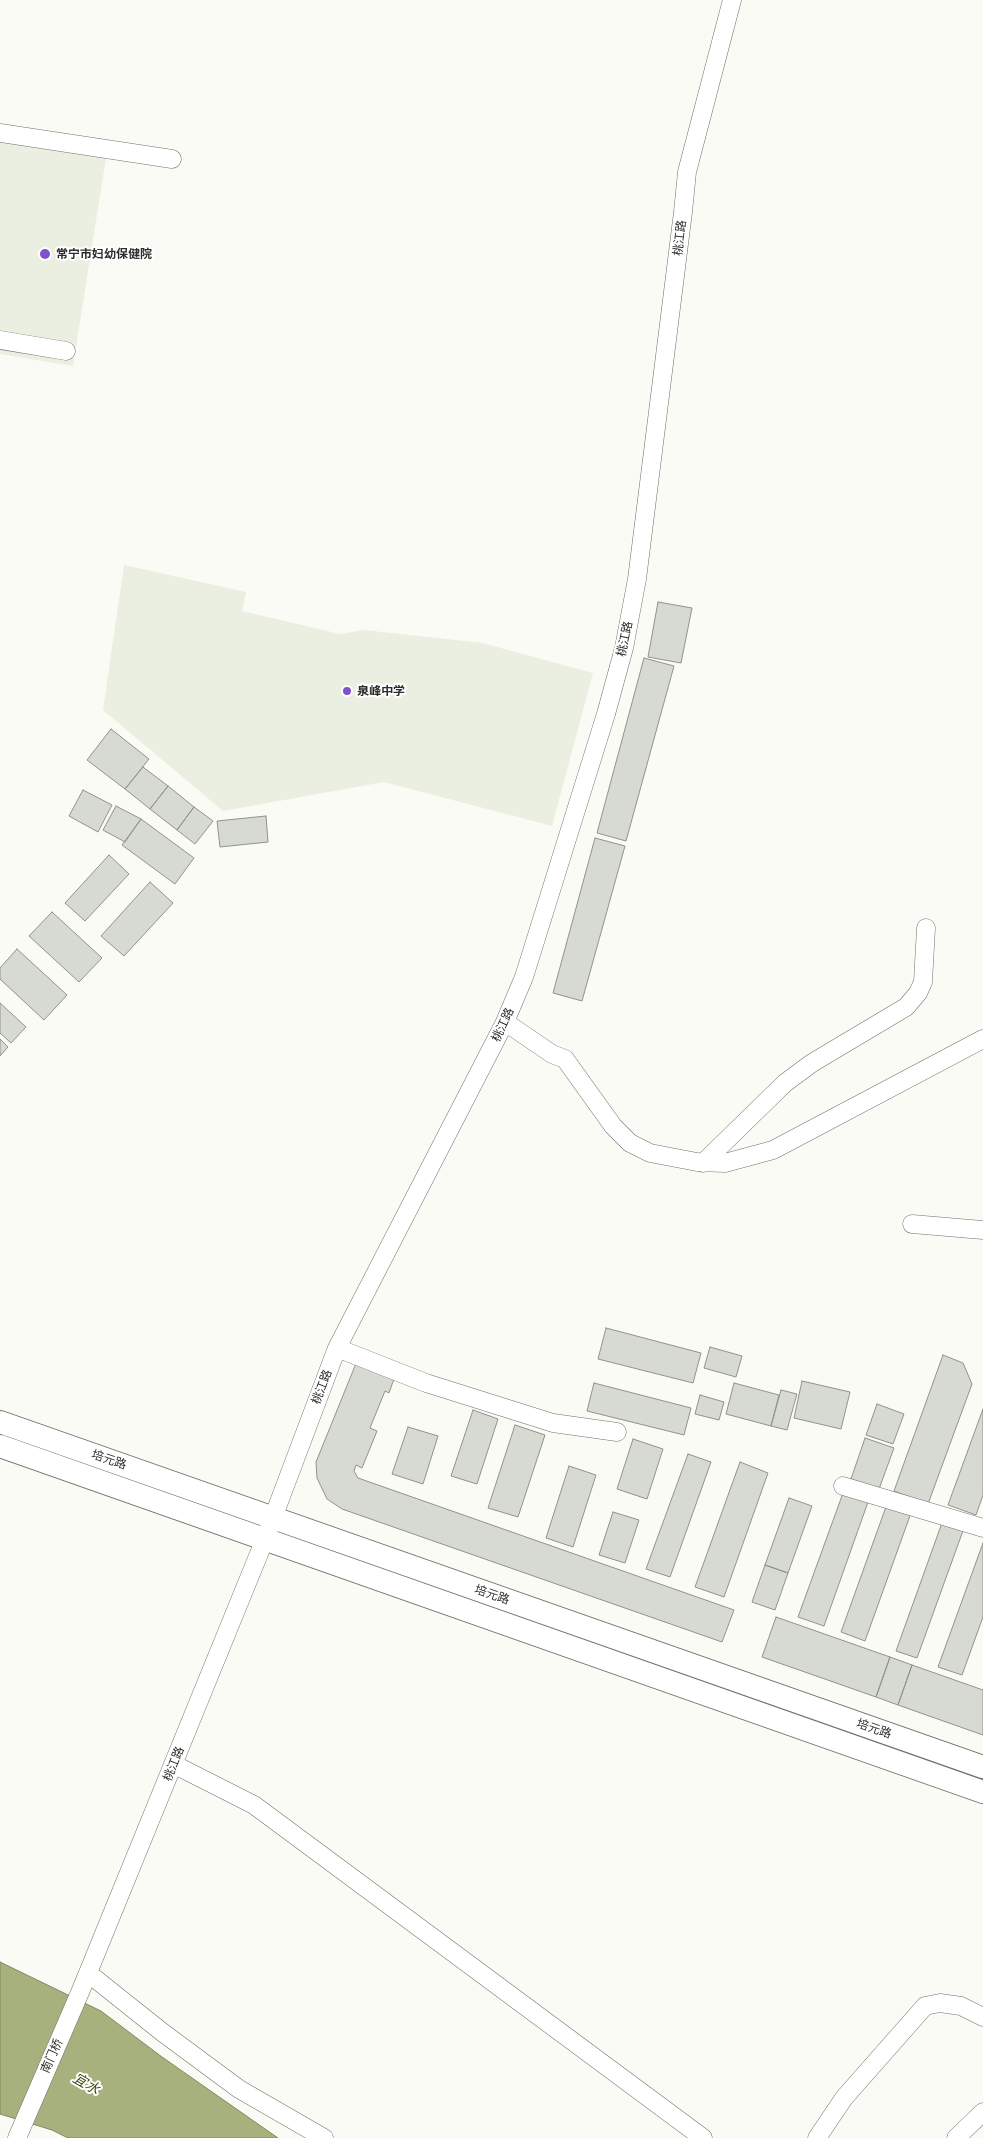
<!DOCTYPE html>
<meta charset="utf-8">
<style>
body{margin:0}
canvas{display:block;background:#f9fbf4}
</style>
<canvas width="983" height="2138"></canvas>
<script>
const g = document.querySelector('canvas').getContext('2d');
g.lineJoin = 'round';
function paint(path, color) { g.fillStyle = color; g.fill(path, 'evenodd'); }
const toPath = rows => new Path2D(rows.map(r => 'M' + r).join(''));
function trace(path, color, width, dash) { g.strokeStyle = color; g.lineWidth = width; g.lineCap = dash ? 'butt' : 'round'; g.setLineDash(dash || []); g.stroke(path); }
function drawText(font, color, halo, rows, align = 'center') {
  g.font = font + ' Mulish,"Noto Sans SC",sans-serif'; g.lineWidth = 4; g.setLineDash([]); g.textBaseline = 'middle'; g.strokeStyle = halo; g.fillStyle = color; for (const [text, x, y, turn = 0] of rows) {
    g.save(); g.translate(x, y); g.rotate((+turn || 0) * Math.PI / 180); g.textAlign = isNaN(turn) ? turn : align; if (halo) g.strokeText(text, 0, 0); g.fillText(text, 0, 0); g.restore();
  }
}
const built = toPath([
 [0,142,106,158,73,366,0,354],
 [124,565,246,592,242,611,340,634,364,630,482,643,593,673,552,826,384,782,223,811,103,710]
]);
const water = toPath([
 [0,1962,101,2011,162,2057,278,2138,68,2138,52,2130,0,2114,0,1962]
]);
const building = toPath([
 [658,602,692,608,681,663,648,657,658,602],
 [644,658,674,666,626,841,597,833,644,658],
 [111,729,149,759,125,789,87,760,111,729],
 [143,767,168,786,150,809,125,789,143,767],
 [168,786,194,807,177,830,150,809,168,786],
 [83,790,112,805,98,832,69,816,83,790],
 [116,806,141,819,125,842,103,830,116,806],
 [194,807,213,821,195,844,177,830,194,807],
 [266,816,268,842,220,847,217,821,266,816],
 [141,819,194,858,175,884,122,845,141,819],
 [595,838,625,846,582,1001,553,993,595,838],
 [109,855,129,874,85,921,65,903,109,855],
 [150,882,173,903,124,956,101,936,150,882],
 [52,912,102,958,79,982,29,936,52,912],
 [17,949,67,995,44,1020,0,979,0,968,17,949],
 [0,1003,26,1027,11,1043,0,1033,0,1003],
 [0,1039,8,1047,0,1056,0,1039],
 [606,1328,701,1353,693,1383,598,1359,606,1328],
 [710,1347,742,1356,736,1377,704,1368,710,1347],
 [943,1355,963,1363,972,1384,928,1504,894,1491,943,1355],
 [357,1361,395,1376,389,1393,385,1391,370,1428,377,1431,362,1468,356,1465,354,1471,358,1478,734,1610,722,1642,342,1509,327,1499,317,1478,316,1462,357,1361],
 [802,1381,850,1392,841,1429,794,1418,802,1381],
 [594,1383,691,1408,684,1435,587,1411,594,1383],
 [734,1383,779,1395,771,1426,726,1414,734,1383],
 [781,1390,797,1394,787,1430,771,1426,781,1390],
 [700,1395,724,1402,719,1420,695,1414,700,1395],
 [877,1404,904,1414,893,1444,866,1435,877,1404],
 [983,1409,983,1495,976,1515,948,1505,983,1409],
 [473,1410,498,1419,477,1484,451,1476,473,1410],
 [515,1425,545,1435,518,1517,488,1508,515,1425],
 [408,1427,438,1436,423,1484,392,1474,408,1427],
 [865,1438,894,1448,879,1489,851,1479,865,1438],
 [633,1439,663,1449,647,1499,617,1489,633,1439],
 [688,1454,711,1462,670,1577,646,1569,688,1454],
 [740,1462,768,1473,724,1597,695,1587,740,1462],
 [569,1466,596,1475,573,1547,546,1538,569,1466],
 [843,1493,868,1502,824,1626,798,1617,843,1493],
 [789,1498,812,1506,788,1573,765,1565,789,1498],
 [887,1504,911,1513,865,1641,841,1632,887,1504],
 [613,1512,639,1520,625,1563,599,1555,613,1512],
 [943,1520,964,1528,917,1658,896,1651,943,1520],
 [983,1543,983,1617,962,1675,938,1667,983,1543],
 [765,1565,788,1573,775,1610,752,1602,765,1565],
 [776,1617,890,1657,876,1697,762,1657,776,1617],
 [890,1657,912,1665,898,1705,876,1697,890,1657],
 [912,1665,983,1690,983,1735,898,1705,912,1665]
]);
const minor = toPath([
 [0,133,172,159],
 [0,340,66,351],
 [505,1022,552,1054,565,1059,613,1126,630,1143,650,1153,697,1162,725,1163,773,1150,983,1039],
 [703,1163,785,1083,812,1063,906,1007,918,993,923,982,926,928],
 [912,1224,983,1230],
 [337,1348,426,1383,553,1423,617,1432],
 [843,1486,983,1528],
 [173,1764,254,1805,703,2138],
 [88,1973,162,2032,239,2089,324,2138],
 [17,2138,81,1990,265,1539,337,1348,505,1022,524,977,606,714,624,648,637,579,683,212,687,172,732,0],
 [817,2138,844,2098,925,2006,940,2003,961,2006,983,2017],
 [956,2138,983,2112]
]);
const major = toPath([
 [0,1422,983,1767],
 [0,1446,983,1792]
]);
const markers = [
 [45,254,6,"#7f51ca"],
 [347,691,5,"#7f51ca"]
];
const streetNames = [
 ["桃江路",680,238,-83],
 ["桃江路",625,639,-78],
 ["桃江路",503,1025,-65],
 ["桃江路",322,1387,-69],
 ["培元路",109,1460,19],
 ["培元路",492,1595,19],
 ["培元路",874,1729,19],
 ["桃江路",174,1764,-68],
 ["南门桥",52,2056,-66]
];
const poiNames = [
 ["常宁市妇幼保健院",56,254],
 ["泉峰中学",357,691]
];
const waterNames = [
 ["宜水",86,2084,30]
];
paint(built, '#ebefe1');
paint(water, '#a6b17d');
trace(water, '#828964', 1);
paint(building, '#d7d9d3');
trace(building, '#91928c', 1);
trace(minor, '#70726c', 19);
trace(major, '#70726c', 24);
trace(minor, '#fff', 18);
trace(major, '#fff', 22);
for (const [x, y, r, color] of markers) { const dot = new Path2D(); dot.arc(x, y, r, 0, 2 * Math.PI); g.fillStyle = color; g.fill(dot); trace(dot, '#fff', 2); }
drawText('12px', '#2d2d2b', '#fff', streetNames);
drawText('bold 12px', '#2d2d2b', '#fff', poiNames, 'left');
drawText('italic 14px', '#414a0e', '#fff', waterNames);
</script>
